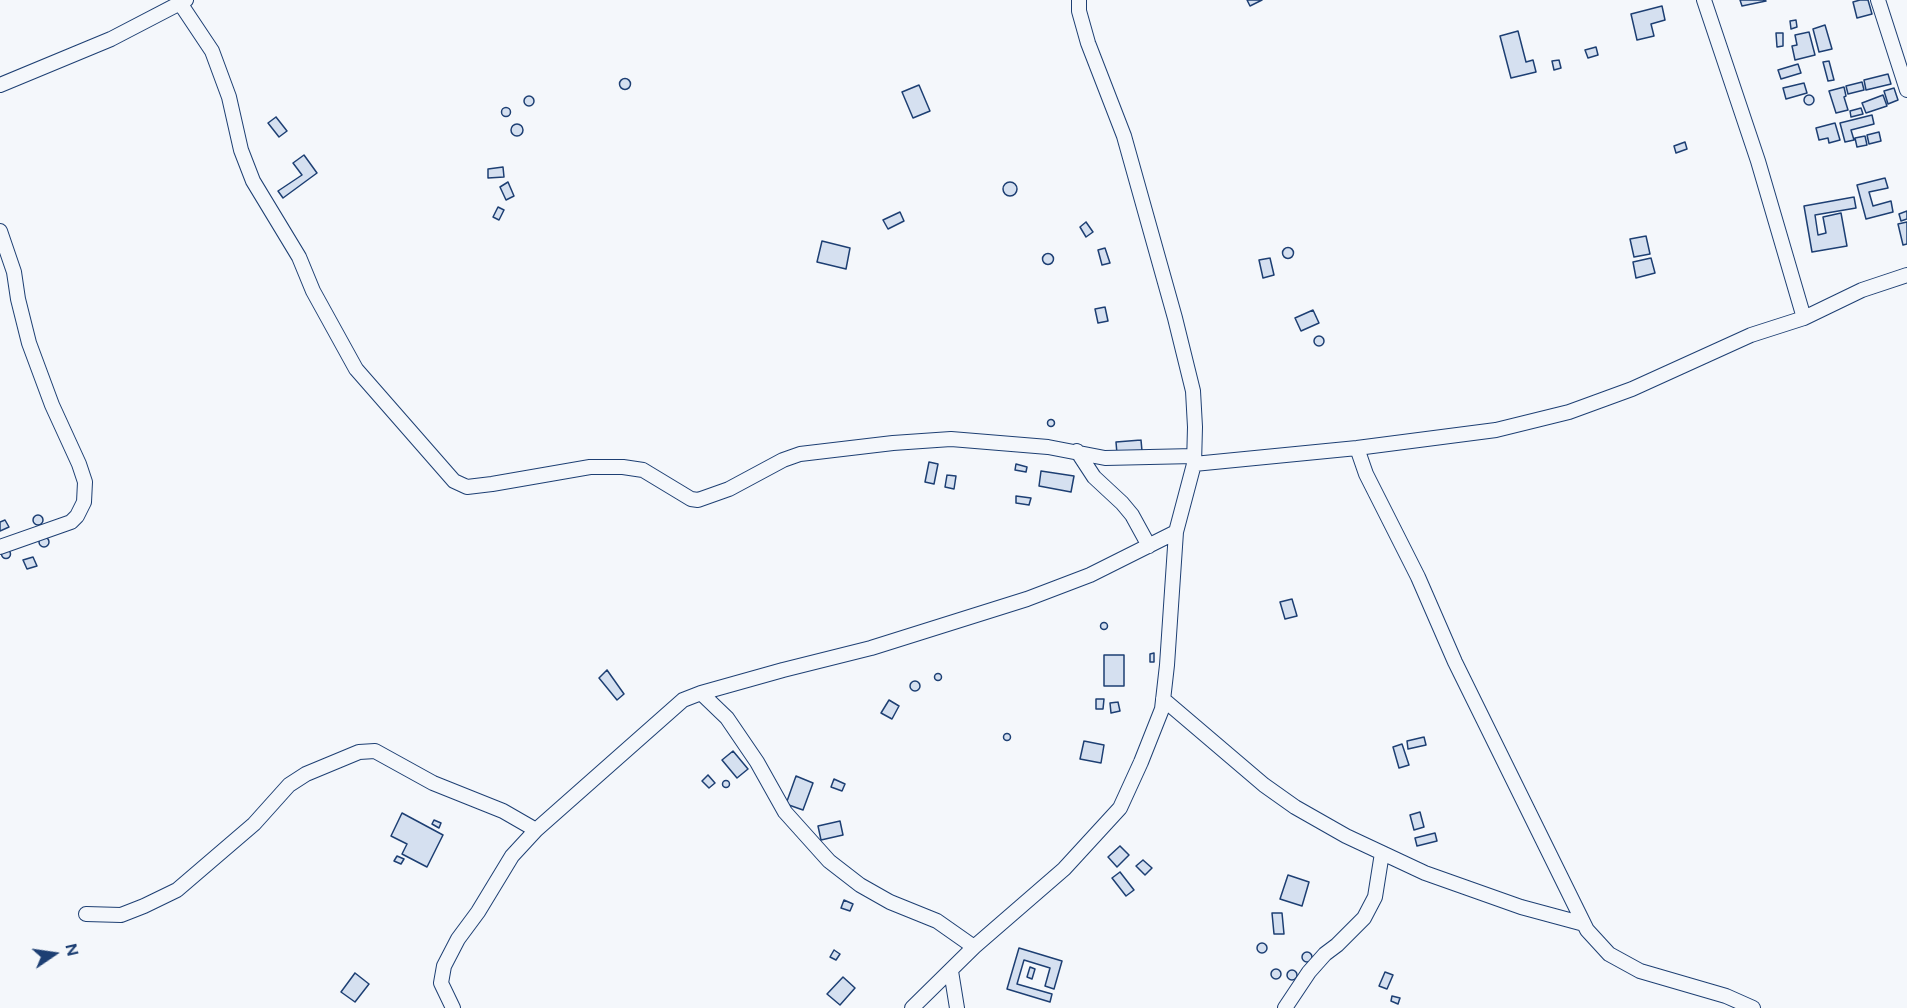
<!DOCTYPE html>
<style>
body{margin:0}
#map{position:relative;width:1907px;height:1008px;overflow:hidden;background:#f4f7fb;font-family:Figtree,sans-serif}
canvas{display:block}
.north{position:absolute;left:24px;top:924px;width:60px;height:60px;-webkit-text-stroke:4px #f4f7fb;paint-order:stroke;rotate:77deg;font-size:16px;font-weight:700;line-height:24px;text-align:center;color:#1d3f73}
.north::after{content:'';display:block;margin:auto;width:21px;height:27px;background:#1d3f73;clip-path:polygon(50% 0,100% 100%,50% 72%,0 100%)}
</style>
<div id="map">
<canvas width="1907" height="1008"></canvas>
<div class="north">N</div>
</div>
<script>
const g = document.querySelector('canvas').getContext('2d');
g.lineJoin = 'round';
function paint(path, color) { g.fillStyle = color; g.fill(path, 'evenodd'); }
const toPath = rows => new Path2D(rows.map(r => 'M' + r).join(''));
function trace(path, color, width, dash) { g.strokeStyle = color; g.lineWidth = width; g.lineCap = dash ? 'butt' : 'round'; g.setLineDash(dash || []); g.stroke(path); }
const building = toPath([
 [1247,0,1262,0,1250,6,1247,0],
 [1740,0,1765,0,1766,1,1742,6,1740,0],
 [1860,0,1868,0,1872,14,1857,18,1853,2,1860,0],
 [1662,6,1665,20,1651,24,1654,36,1637,40,1631,14,1662,6],
 [1796,20,1797,27,1791,29,1790,21,1796,20],
 [1825,25,1832,49,1819,52,1813,29,1825,25],
 [1518,31,1526,62,1533,60,1536,72,1511,78,1500,36,1518,31],
 [1809,32,1815,55,1795,60,1792,46,1797,45,1795,35,1809,32],
 [1776,33,1783,33,1783,46,1777,47,1776,33],
 [1596,47,1598,55,1588,58,1585,50,1596,47],
 [1559,60,1561,68,1554,70,1552,61,1559,60],
 [1829,61,1834,80,1828,81,1823,62,1829,61],
 [1798,64,1801,73,1781,79,1778,70,1798,64],
 [1888,74,1891,84,1866,90,1864,80,1888,74],
 '619.5 84a5.5 5.5 0 1 1 11 0a5.5 5.5 0 1 1-11 0Z',
 [1862,82,1864,90,1848,94,1846,86,1862,82],
 [1804,83,1807,93,1786,99,1783,88,1804,83],
 [919,85,930,111,913,118,902,92,919,85],
 [1844,87,1846,96,1844,97,1848,110,1836,113,1829,91,1844,87],
 [1894,88,1898,100,1888,104,1884,91,1894,88],
 '1804 100a5 5 0 1 1 10 0a5 5 0 1 1-10 0Z',
 [1883,95,1887,106,1866,113,1862,103,1883,95],
 '524 101a5 5 0 1 1 10 0a5 5 0 1 1-10 0Z',
 '501.5 112a4.5 4.5 0 1 1 9 0a4.5 4.5 0 1 1-9 0Z',
 [1861,108,1863,114,1851,117,1850,111,1861,108],
 [1872,115,1874,124,1851,130,1854,140,1845,142,1840,123,1872,115],
 [276,117,287,131,279,137,268,123,276,117],
 [1835,123,1840,140,1829,143,1828,138,1819,140,1816,128,1835,123],
 '511 130a6 6 0 1 1 12 0a6 6 0 1 1-12 0Z',
 [1879,132,1881,141,1869,144,1867,135,1879,132],
 [1865,136,1867,145,1857,147,1855,138,1865,136],
 [1685,142,1687,149,1676,153,1674,146,1685,142],
 [304,155,317,173,283,198,278,191,302,175,293,163,304,155],
 [503,167,504,177,488,178,488,169,503,167],
 [1885,178,1888,188,1869,192,1873,206,1891,201,1893,212,1866,219,1857,185,1885,178],
 [508,182,514,196,506,200,500,187,508,182],
 '1003 189a7 7 0 1 1 14 0a7 7 0 1 1-14 0Z',
 [1854,197,1856,208,1815,215,1818,235,1826,233,1823,217,1841,213,1847,246,1812,252,1804,206,1854,197],
 [498,207,504,210,499,220,493,217,498,207],
 [1907,211,1907,219,1901,221,1899,214,1907,211],
 [900,212,904,221,888,229,883,220,900,212],
 [1086,222,1093,232,1086,237,1080,227,1086,222],
 [1907,222,1907,244,1903,245,1898,224,1907,222],
 [1646,236,1650,254,1634,257,1630,239,1646,236],
 [822,241,850,248,846,269,817,262,822,241],
 '1282.5 253a5.5 5.5 0 1 1 11 0a5.5 5.5 0 1 1-11 0Z',
 [1105,248,1110,263,1102,265,1098,250,1105,248],
 '1042.5 259a5.5 5.5 0 1 1 11 0a5.5 5.5 0 1 1-11 0Z',
 [1270,258,1274,275,1263,278,1259,260,1270,258],
 [1651,258,1655,273,1636,278,1633,262,1651,258],
 [1105,307,1108,321,1098,323,1095,309,1105,307],
 [1313,310,1319,323,1301,331,1295,318,1313,310],
 '1314 341a5 5 0 1 1 10 0a5 5 0 1 1-10 0Z',
 '1047.5 423a3.5 3.5 0 1 1 7 0a3.5 3.5 0 1 1-7 0Z',
 [1141,440,1142,451,1117,454,1116,442,1141,440],
 [929,462,938,464,934,484,925,482,929,462],
 [1016,464,1027,467,1026,472,1015,470,1016,464],
 [1041,471,1074,476,1071,492,1039,486,1041,471],
 [947,475,956,476,954,489,945,487,947,475],
 [1016,496,1031,498,1029,505,1016,503,1016,496],
 '33 520a5 5 0 1 1 10 0a5 5 0 1 1-10 0Z',
 [5,520,9,527,0,531,0,522,5,520],
 '39 542a5 5 0 1 1 10 0a5 5 0 1 1-10 0Z',
 '1.5 554a4.5 4.5 0 1 1 9 0a4.5 4.5 0 1 1-9 0Z',
 [33,557,37,566,27,569,23,560,33,557],
 [1292,599,1297,616,1285,619,1280,602,1292,599],
 '1100.5 626a3.5 3.5 0 1 1 7 0a3.5 3.5 0 1 1-7 0Z',
 [1154,653,1154,662,1150,662,1150,654,1154,653],
 [1104,655,1124,655,1124,686,1104,686,1104,655],
 [607,670,624,694,617,700,599,678,607,670],
 '934.5 677a3.5 3.5 0 1 1 7 0a3.5 3.5 0 1 1-7 0Z',
 '910 686a5 5 0 1 1 10 0a5 5 0 1 1-10 0Z',
 [1096,699,1104,699,1103,709,1096,709,1096,699],
 [889,700,899,706,892,719,881,713,889,700],
 [1118,702,1120,711,1111,713,1110,703,1118,702],
 '1003.5 737a3.5 3.5 0 1 1 7 0a3.5 3.5 0 1 1-7 0Z',
 [1424,737,1426,745,1408,749,1407,741,1424,737],
 [1084,741,1104,745,1101,763,1080,759,1084,741],
 [1402,744,1409,765,1399,768,1393,747,1402,744],
 [733,751,748,769,737,778,722,760,733,751],
 [708,775,715,783,709,788,702,781,708,775],
 [796,776,813,783,803,810,786,804,796,776],
 [834,779,845,784,842,791,831,787,834,779],
 '722.5 784a3.5 3.5 0 1 1 7 0a3.5 3.5 0 1 1-7 0Z',
 [1420,812,1424,827,1414,830,1410,815,1420,812],
 [402,813,443,835,427,867,402,854,407,844,391,836,402,813],
 [434,820,441,823,439,828,432,824,434,820],
 [840,821,843,835,821,840,818,826,840,821],
 [1435,833,1437,841,1417,846,1415,838,1435,833],
 [1120,846,1129,855,1117,867,1108,857,1120,846],
 [397,856,404,859,401,864,394,861,397,856],
 [1143,860,1152,868,1145,875,1136,866,1143,860],
 [1120,872,1134,890,1126,896,1112,878,1120,872],
 [1288,875,1309,882,1302,906,1280,899,1288,875],
 [844,900,853,904,850,911,841,908,844,900],
 [1272,913,1282,913,1284,934,1274,934,1272,913],
 '1257 948a5 5 0 1 1 10 0a5 5 0 1 1-10 0Z',
 [1019,948,1062,961,1054,989,1045,986,1050,968,1024,960,1017,984,1052,994,1050,1002,1007,989,1019,948],
 [834,950,840,954,836,960,830,957,834,950],
 '1302 957a5 5 0 1 1 10 0a5 5 0 1 1-10 0Z',
 [1030,967,1035,969,1032,979,1027,977,1030,967],
 '1271 974a5 5 0 1 1 10 0a5 5 0 1 1-10 0Z',
 '1287 975a5 5 0 1 1 10 0a5 5 0 1 1-10 0Z',
 [1385,972,1393,975,1387,989,1379,986,1385,972],
 [355,973,369,984,355,1002,341,992,355,973],
 [843,977,855,988,840,1005,827,994,843,977],
 [1392,996,1400,998,1398,1004,1391,1001,1392,996]
]);
const street = toPath([
 [1704,0,1758,161,1804,318],
 [1878,0,1907,90],
 [180,3,212,51,229,97,241,150,253,181,299,257,313,291,356,369,454,481,467,487,492,484,590,467,623,467,643,470,691,499,698,500,729,489,783,460,800,454,893,443,951,439,1048,447,1105,458,1194,456],
 [0,85,111,39,186,0],
 [0,231,14,272,18,299,29,343,52,405,79,464,85,482,84,502,77,516,71,522,0,547],
 [1357,448,1366,474,1418,577,1455,662,1587,930,1609,954,1640,971,1726,996,1753,1008],
 [1077,451,1094,477,1122,503,1132,515,1149,546],
 [1194,464,1357,448,1496,430,1569,412,1632,389,1751,335,1804,318,1862,290,1907,275],
 [701,693,727,718,757,762,785,812,829,861,860,885,890,902,937,921,974,947],
 [1163,699,1264,785,1295,807,1346,836,1425,873,1521,907,1584,924],
 [86,914,121,915,144,906,177,890,254,824,289,785,306,774,359,752,375,751,433,783,503,811,536,830],
 [951,971,957,1008],
 [453,1008,441,983,444,966,458,939,478,912,512,856,536,830,683,700,701,693,783,670,871,648,1027,599,1090,575,1176,532],
 [912,1008,974,947,1064,869,1120,808,1141,762,1162,709,1167,665,1176,532,1194,464,1195,427,1193,391,1175,318,1124,136,1088,43,1079,11,1079,0],
 [1285,1008,1309,972,1325,954,1337,945,1364,918,1375,897,1382,853]
]);
paint(building, '#d5e0f0');
trace(building, '#1d3f73', 1.5);
trace(street, '#1d3f73', 16);
trace(street, '#f4f7fb', 14);
</script>
